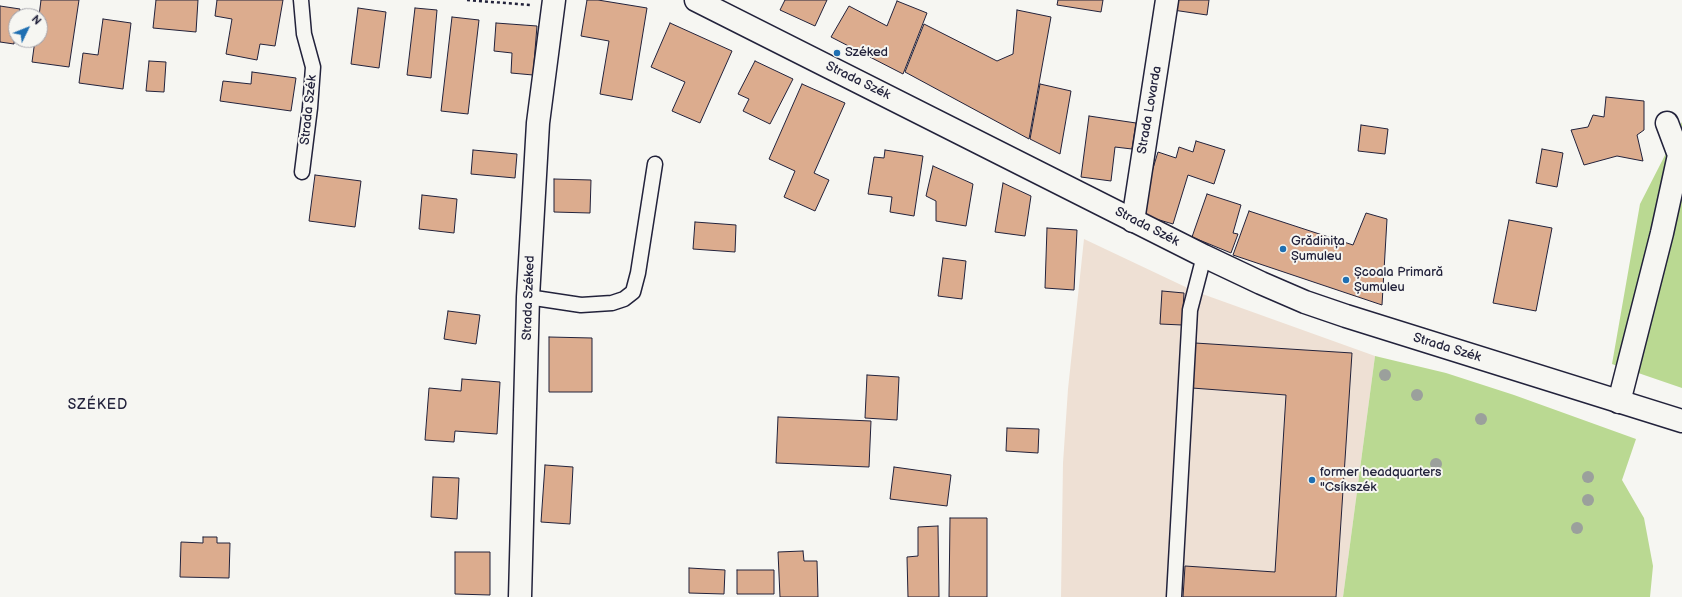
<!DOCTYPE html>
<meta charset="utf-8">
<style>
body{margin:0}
#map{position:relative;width:1682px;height:597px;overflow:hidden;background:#f6f6f2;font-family:"Balsamiq Sans",sans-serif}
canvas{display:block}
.north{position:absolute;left:8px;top:8px;width:40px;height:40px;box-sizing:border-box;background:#f6f6f2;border:1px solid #a1a1a9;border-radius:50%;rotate:47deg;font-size:11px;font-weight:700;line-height:16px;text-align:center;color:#22223b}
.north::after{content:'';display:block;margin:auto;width:14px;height:18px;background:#1f6fb2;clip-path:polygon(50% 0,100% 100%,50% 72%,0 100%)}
</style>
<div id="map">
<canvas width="1682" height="597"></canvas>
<div class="north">N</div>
</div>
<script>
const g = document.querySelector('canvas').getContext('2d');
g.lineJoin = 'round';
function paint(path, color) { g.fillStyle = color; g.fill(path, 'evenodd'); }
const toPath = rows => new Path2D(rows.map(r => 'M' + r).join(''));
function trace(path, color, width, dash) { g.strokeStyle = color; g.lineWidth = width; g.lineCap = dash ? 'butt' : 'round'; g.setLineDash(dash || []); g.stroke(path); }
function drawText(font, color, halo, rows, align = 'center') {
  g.font = font + ' "Balsamiq Sans",sans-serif'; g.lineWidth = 4; g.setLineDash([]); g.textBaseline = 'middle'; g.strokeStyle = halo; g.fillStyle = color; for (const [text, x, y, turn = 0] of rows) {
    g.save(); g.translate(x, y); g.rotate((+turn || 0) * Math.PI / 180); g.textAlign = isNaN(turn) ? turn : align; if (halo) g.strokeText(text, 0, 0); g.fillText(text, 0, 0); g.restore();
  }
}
const built = toPath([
 [1084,239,1194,291,1375,356,1343,597,1061,597,1063,463,1068,389]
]);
const green = toPath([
 [1682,122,1682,388,1612,364,1640,204],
 [1375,356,1446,373,1514,395,1636,439,1622,480,1644,518,1653,566,1650,597,1343,597]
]);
const building = toPath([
 [41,0,79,0,69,67,32,62,35,40,40,40,40,16,39,16,41,0],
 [156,0,198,0,196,32,153,28,156,0],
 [217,0,283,0,275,46,260,44,257,60,226,54,232,19,215,16,217,0],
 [587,0,598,0,647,8,632,100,600,94,609,41,581,36,587,0],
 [785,0,827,0,815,26,780,10,785,0],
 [1058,0,1103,0,1101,12,1057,5,1058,0],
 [1175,0,1209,0,1207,15,1173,10,1175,0],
 [897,1,927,13,903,74,831,37,849,6,887,26,897,1],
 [0,6,20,9,19,16,16,16,14,44,0,42,0,6],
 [358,8,386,12,379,68,351,64,358,8],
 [415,8,437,10,431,78,407,75,415,8],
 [1017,10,1051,17,1029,139,905,72,924,24,997,61,1013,54,1017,10],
 [452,17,479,20,468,114,441,111,452,17],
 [103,19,131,23,123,89,79,83,83,53,98,55,103,19],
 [496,23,537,26,533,75,511,73,512,53,494,51,496,23],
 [670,23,732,51,700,123,672,111,685,82,651,67,670,23],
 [149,61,166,62,164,92,146,91,149,61],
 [755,61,793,79,770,124,743,111,749,99,738,94,755,61],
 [252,72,296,78,291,111,220,101,223,81,251,84,252,72],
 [802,84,845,103,814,173,829,180,815,211,784,197,795,171,769,159,802,84],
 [1040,84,1071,91,1060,154,1030,139,1040,84],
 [1606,97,1644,101,1644,130,1637,135,1643,161,1617,156,1584,165,1571,130,1588,127,1593,115,1604,117,1606,97],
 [1089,116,1136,123,1132,149,1115,147,1111,181,1081,177,1089,116],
 [1361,125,1388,129,1385,154,1358,151,1361,125],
 [1196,141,1225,150,1214,184,1188,175,1173,224,1139,214,1158,152,1176,158,1179,147,1193,152,1196,141],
 [1542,149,1563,153,1557,187,1536,183,1542,149],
 [473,150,517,154,515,178,471,174,473,150],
 [885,150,923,156,914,216,890,212,892,197,868,194,874,157,884,158,885,150],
 [933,166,973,184,966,226,936,221,936,201,926,196,933,166],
 [315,175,361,181,355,227,309,221,315,175],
 [554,179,591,180,590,213,554,212,554,179],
 [1003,183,1031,196,1025,236,995,232,1003,183],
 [1207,194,1241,205,1233,233,1238,234,1231,253,1192,237,1207,194],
 [422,195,457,199,454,233,419,229,422,195],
 [1249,211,1353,245,1366,213,1387,219,1382,305,1233,255,1249,211],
 [1509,220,1552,228,1536,311,1493,303,1509,220],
 [695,222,736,225,735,252,693,249,695,222],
 [1047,228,1077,230,1074,290,1045,288,1047,228],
 [943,258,966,261,962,299,938,296,943,258],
 [1162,291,1184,293,1182,325,1160,324,1162,291],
 [448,311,480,315,476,344,444,339,448,311],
 [549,337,592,338,592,392,549,392,549,337],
 [1195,343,1352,353,1336,597,1183,597,1185,566,1275,572,1286,395,1192,388,1195,343],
 [867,375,899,377,897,420,865,418,867,375],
 [462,379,500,382,497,434,455,431,454,442,425,440,429,388,461,391,462,379],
 [778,417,871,421,869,467,776,463,778,417],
 [1007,428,1039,429,1038,453,1006,451,1007,428],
 [545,465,573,467,570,524,541,522,545,465],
 [894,467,951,475,947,506,890,499,894,467],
 [433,477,459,478,457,519,431,517,433,477],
 [950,518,987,518,987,597,949,597,950,518],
 [938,526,939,597,908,597,907,557,918,556,918,527,938,526],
 [203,537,217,537,217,543,230,543,229,578,180,577,181,542,203,543,203,537],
 [803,551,804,561,817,561,818,597,780,597,778,552,803,551],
 [455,552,490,552,490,595,455,594,455,552],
 [689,568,725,570,724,594,689,593,689,568],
 [737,570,774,570,774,594,737,594,737,570]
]);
const path = toPath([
 [467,0,530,5]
]);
const service = toPath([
 [301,0,304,34,313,67,310,108,302,172],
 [528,297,581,305,612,303,624,299,633,292,638,273,655,164],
 [1174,597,1190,310,1204,256]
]);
const minor = toPath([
 [1133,221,1167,0],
 [1619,402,1662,233,1679,155,1667,123],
 [520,597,528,297,538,123,554,0]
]);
const tertiary = toPath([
 [696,0,1204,256,1261,283,1305,302,1346,316,1682,421]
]);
const trees = [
 [1385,375],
 [1417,395],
 [1481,419],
 [1436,464],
 [1588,477],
 [1588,500],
 [1577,528]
];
const markers = [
 [837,53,4,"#1f6fb2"],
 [1283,249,4,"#1f6fb2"],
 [1346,280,4,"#1f6fb2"],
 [1312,480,4,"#1f6fb2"]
];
const poiNames = [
 ["Széked",845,53],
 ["Grădinița",1291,242],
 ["Șumuleu",1291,257],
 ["Școala Primară",1354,273],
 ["Șumuleu",1354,288],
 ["former headquarters",1320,473],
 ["\"Csíkszék",1320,488]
];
const streetNames = [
 ["Strada Szék",858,81,26],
 ["Strada Szék",309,110,-84],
 ["Strada Lovarda",1150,110,-80],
 ["Strada Szék",1147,227,27],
 ["Strada Széked",529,298,-88],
 ["Strada Szék",1447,348,17]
];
const neighbourhoodNames = [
 ["SZÉKED",98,405]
];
paint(built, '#eee0d4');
paint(green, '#bad992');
paint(building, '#dcac8e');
trace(building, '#22223b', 1);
trace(service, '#22223b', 17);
trace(minor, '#22223b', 25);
trace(tertiary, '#22223b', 25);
trace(path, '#22223b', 2.5, [3, 3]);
trace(service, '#f6f6f2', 14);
trace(minor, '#f6f6f2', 22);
trace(tertiary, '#f6f6f2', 22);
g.fillStyle = '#9ba09c';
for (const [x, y] of trees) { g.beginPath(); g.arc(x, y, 6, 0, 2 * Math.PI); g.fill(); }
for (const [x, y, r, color] of markers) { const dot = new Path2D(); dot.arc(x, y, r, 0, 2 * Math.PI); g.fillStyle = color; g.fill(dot); trace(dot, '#f6f6f2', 1.5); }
drawText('13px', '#22223b', '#f6f6f2', poiNames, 'left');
drawText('13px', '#22223b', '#f6f6f2', streetNames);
g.letterSpacing = '1px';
drawText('14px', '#22223b', '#f6f6f2', neighbourhoodNames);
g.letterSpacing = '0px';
</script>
